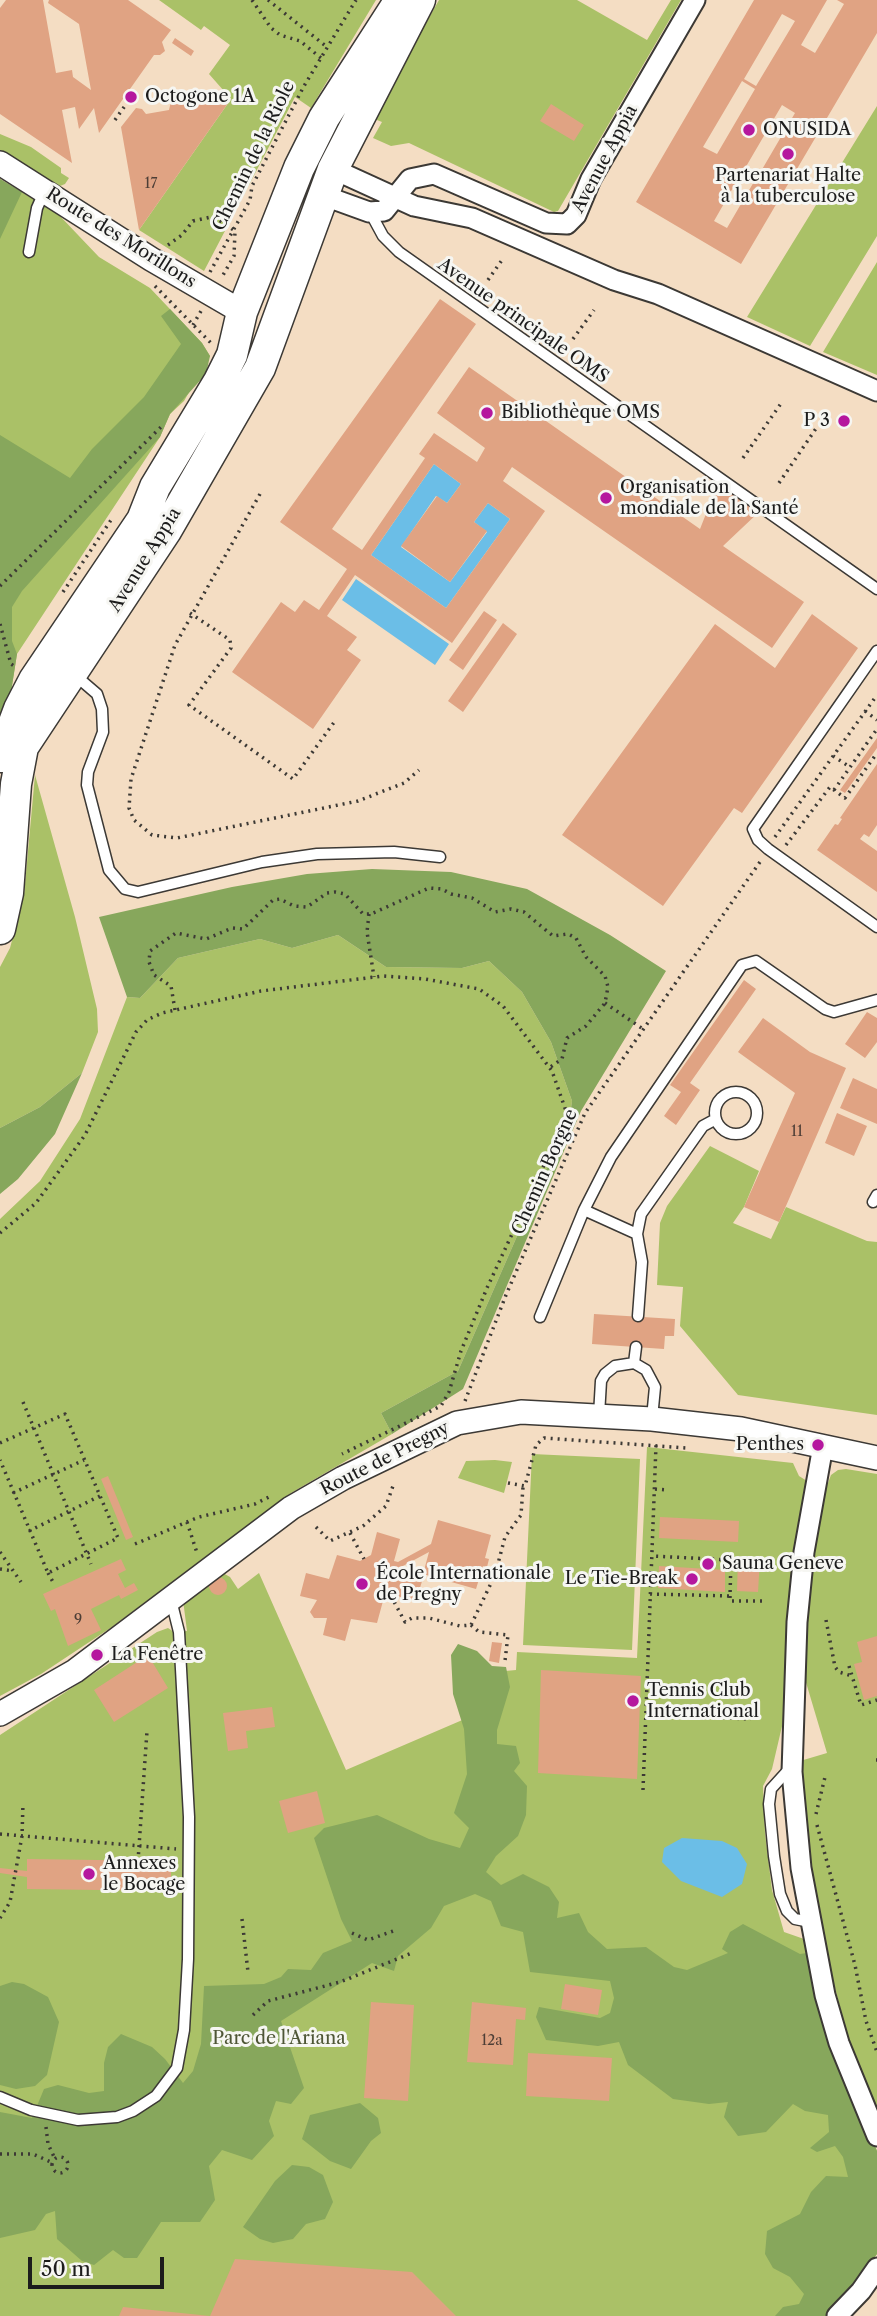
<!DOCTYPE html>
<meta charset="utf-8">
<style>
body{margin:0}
#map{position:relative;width:877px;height:2316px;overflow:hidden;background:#f4ddc3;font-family:"Libre Caslon Text",serif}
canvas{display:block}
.scale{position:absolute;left:28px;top:2257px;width:136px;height:32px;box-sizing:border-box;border:4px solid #1c1c1c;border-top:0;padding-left:9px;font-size:21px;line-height:24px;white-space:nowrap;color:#1c1c1c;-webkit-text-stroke:5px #f6f6f2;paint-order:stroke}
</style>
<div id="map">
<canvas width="877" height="2316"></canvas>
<div class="scale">50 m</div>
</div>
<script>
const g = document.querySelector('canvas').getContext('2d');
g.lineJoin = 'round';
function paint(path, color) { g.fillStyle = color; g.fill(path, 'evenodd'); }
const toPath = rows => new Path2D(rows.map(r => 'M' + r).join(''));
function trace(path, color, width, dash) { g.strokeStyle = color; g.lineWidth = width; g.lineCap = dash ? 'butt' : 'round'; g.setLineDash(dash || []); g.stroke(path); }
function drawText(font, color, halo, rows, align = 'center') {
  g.font = font + ' "Libre Caslon Text",serif'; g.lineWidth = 6; g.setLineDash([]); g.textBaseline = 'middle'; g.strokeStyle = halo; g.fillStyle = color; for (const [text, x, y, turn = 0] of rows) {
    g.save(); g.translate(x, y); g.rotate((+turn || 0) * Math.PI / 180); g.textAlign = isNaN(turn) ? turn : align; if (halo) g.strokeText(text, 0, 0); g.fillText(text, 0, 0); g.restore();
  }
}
const green = toPath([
 [159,0,376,0,311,108,295,97,204,271,139,230,231,99,209,74,230,45,204,26,201,30],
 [439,0,577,0,647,40,671,0,681,0,558,211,554,212,409,143,391,146,373,138,382,122,372,118],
 [877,106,877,236,810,346,747,317],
 [0,134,31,147,61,168,61,173,69,178,65,184,60,186,0,150],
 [0,179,58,214,99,257,150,288,202,343,210,356,184,401,170,414,160,437,17,654,11,692,0,716],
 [877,262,877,375,823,352],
 [35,775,75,917,97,1009,98,1032,82,1073,40,1107,0,1128,0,967,10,948,24,895],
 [338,935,386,967,462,968,489,961,522,992,551,1042,572,1101,570,1115,458,1371,381,1413,392,1434,291,1493,112,1627,41,1674,0,1696,0,1219,40,1181,80,1119,127,997,140,998,178,958,260,939,292,948],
 [710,1146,759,1171,744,1207,733,1223,771,1239,786,1207,867,1241,877,1242,877,1415,738,1395,680,1326,683,1287,657,1285,660,1223,667,1206],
 [647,1447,793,1463,799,1476,807,1481,789,1628,783,1722,772,1769,763,1786,765,1833,772,1890,784,1932,804,1939,829,2034,826,2038,828,2044,831,2052,837,2055,877,2151,877,2254,828,2316,0,2316,0,1735,157,1632,168,1628,174,1632,187,1631,183,1600,223,1573,230,1577,238,1589,259,1573,346,1770,481,1712,484,1673,516,1670,517,1652,637,1658],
 [532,1454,640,1459,632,1650,523,1645],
 [495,1460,512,1462,504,1493,458,1478,466,1461],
 [846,1469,877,1474,877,2113,852,2054,826,1953,811,1874,800,1761,827,1753,802,1669,806,1602,824,1483,828,1483,831,1475,838,1470]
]);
const forest = toPath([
 [0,179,22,192,0,239],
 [170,309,202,343,210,356,206,374,170,414,160,437,22,591,12,607,12,641,17,654,11,692,0,716,0,435,70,478,92,449,144,397,181,344,161,316],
 [372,869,451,872,527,889,610,935,666,971,581,1111,463,1389,392,1434,381,1413,458,1371,570,1115,572,1101,551,1042,522,992,489,961,462,968,386,967,338,935,292,948,260,939,178,958,140,998,127,997,99,917,232,887,307,874],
 [82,1073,55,1134,18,1179,0,1194,0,1128,40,1107],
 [458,1644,477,1651,492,1666,506,1667,510,1687,497,1730,497,1744,516,1746,520,1763,514,1771,527,1786,526,1815,518,1836,496,1856,486,1872,501,1885,523,1874,549,1887,559,1902,557,1918,579,1913,588,1932,607,1949,646,1947,674,1967,687,1970,728,1953,722,1949,730,1932,743,1924,800,1954,807,1953,829,2034,826,2038,828,2044,831,2052,837,2055,877,2151,877,2254,828,2316,775,2316,783,2307,799,2304,804,2294,790,2277,773,2268,765,2254,767,2231,800,2214,811,2192,826,2176,848,2177,843,2157,835,2146,817,2152,810,2148,829,2132,828,2115,805,2111,793,2104,766,2132,738,2136,724,2117,728,2102,709,2104,673,2099,628,2065,619,2042,598,2046,546,2040,536,2017,539,2007,600,2018,610,2013,614,1998,610,1981,530,1972,523,1932,501,1926,491,1901,475,1894,444,1906,431,1928,398,1956,394,1971,372,1963,281,2021,304,2088,291,2104,276,2101,269,2121,274,2136,252,2160,222,2150,209,2166,215,2200,200,2222,161,2222,137,2258,124,2258,113,2250,94,2265,82,2261,57,2239,55,2211,46,2214,35,2230,0,2238,0,2112,32,2118,44,2089,58,2085,89,2093,104,2091,104,2063,108,2047,121,2034,152,2047,165,2059,183,2083,193,2071,201,2044,204,1986,264,1984,281,1977,288,1969,311,1970,323,1953,352,1941,341,1919,314,1838,324,1828,377,1815,429,1839,460,1848,469,1828,454,1813,467,1774,464,1729,453,1694,451,1655],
 [12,1982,24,1984,48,1997,59,2022,47,2075,35,2086,16,2089,0,2085,0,1986],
 [360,2103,378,2118,381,2133,371,2141,351,2169,330,2161,302,2139,310,2115],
 [292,2165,309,2167,323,2175,333,2202,325,2219,306,2224,293,2239,273,2243,260,2239,243,2227,275,2181]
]);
const water = toPath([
 [434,464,461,484,447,503,436,496,401,547,450,582,487,532,474,522,488,503,510,519,446,608,371,555],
 [356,579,449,644,435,665,342,600],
 [682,1838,722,1841,737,1848,747,1864,742,1884,722,1897,681,1881,662,1862,664,1848]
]);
const building = toPath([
 [6,0,43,0,56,73,72,70,73,77,91,90,79,24,48,3,49,0,128,0,171,30,162,42,165,51,160,55,154,55,99,133,94,108,79,129,75,107,62,110,72,163,0,114,0,8],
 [754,0,827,0,801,45,815,53,844,4,837,0,877,0,877,33,741,264,636,202],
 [782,14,795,21,756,86,744,79],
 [742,81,755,89,717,154,703,147],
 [782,105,795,113,757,178,744,170],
 [742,172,755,180,727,228,714,221],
 [175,38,194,51,191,56,172,43],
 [189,91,196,94,202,104,231,99,139,230,121,127,136,108,142,109,146,114,169,110,172,97],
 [551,104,584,125,574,141,540,121],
 [440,299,476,324,332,529,362,550,425,458,419,454,434,433,477,462,485,448,437,413,469,367,700,529,719,481,760,511,723,546,804,602,772,648,512,467,503,481,545,511,452,643,355,575,327,616,357,637,347,650,361,660,313,729,232,672,281,602,295,612,304,600,319,610,347,569,280,522],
 [434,464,461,484,447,503,437,496,401,546,450,582,487,531,474,522,488,503,510,519,446,608,371,555],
 [484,611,497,620,463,670,449,660],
 [812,614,858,648,742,813,734,808,663,906,562,835,715,624,775,668],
 [503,623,517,634,463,712,448,701],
 [877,738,877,748,845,793,840,790],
 [877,764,877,825,869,837,864,834,860,839,877,851,877,892,817,850,835,824,838,825,842,819,840,818],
 [744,980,756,989,690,1083,700,1090,676,1125,664,1116,681,1092,670,1085],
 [867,1012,877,1018,877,1042,865,1058,845,1044],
 [763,1018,810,1052,846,1068,779,1222,744,1207,795,1093,738,1052],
 [853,1078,877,1089,877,1124,840,1108],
 [837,1113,867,1126,854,1156,825,1143],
 [594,1314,675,1319,674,1336,665,1336,664,1349,592,1344],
 [108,1476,133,1537,126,1540,101,1479],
 [660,1517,739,1521,738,1542,659,1538],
 [438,1520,491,1535,485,1558,489,1559,487,1567,483,1566,476,1589,423,1574,429,1552,401,1567,400,1572,423,1578,416,1601,393,1595,383,1601,377,1623,351,1619,345,1641,323,1635,327,1618,314,1618,310,1612,317,1600,300,1596,306,1573,329,1579,337,1555,360,1561,371,1555,377,1532,400,1539,394,1561,398,1562,431,1544],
 [121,1559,126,1570,118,1574,125,1588,134,1583,138,1590,121,1599,119,1595,91,1609,101,1630,68,1646,55,1609,51,1611,43,1594],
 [738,1559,760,1559,758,1592,737,1591],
 [659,1566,725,1570,725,1592,658,1588],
 '209 1586a9 9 0 1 1 18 0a9 9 0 1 1-18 0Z',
 [877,1636,877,1696,864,1700,854,1664,862,1662,857,1642],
 [492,1642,502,1643,499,1663,489,1661],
 [148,1655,168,1688,114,1722,94,1690],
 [541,1670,641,1676,637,1779,538,1773],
 [272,1707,275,1727,246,1731,248,1748,228,1751,223,1713],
 [317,1791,325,1823,288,1833,279,1801],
 [27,1859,171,1861,171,1891,27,1889,27,1877,0,1873,0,1868,27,1871],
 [565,1984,602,1990,598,2015,561,2009],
 [371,2002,414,2005,408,2101,364,2098],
 [472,2002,526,2008,525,2020,516,2019,513,2065,467,2062],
 [528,2053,612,2058,609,2101,526,2096],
 [235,2259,412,2272,456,2316,119,2316,123,2307,210,2316]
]);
const path = toPath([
 [252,0,271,28,280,35,300,41,321,58],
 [268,0,327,47],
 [115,120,129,100],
 [168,245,182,235,193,221,211,217,219,220,235,231,234,256,222,277],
 [210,272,250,200,252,186,304,86,356,0],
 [488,280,502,260],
 [155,286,211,343],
 [193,325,201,311],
 [573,339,594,310],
 [743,458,782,402],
 [779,483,817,427],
 [260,494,175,645,131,779,129,808,134,820,152,835,177,838,358,801,404,783,419,770],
 [0,586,163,425],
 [63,592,111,520],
 [190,613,230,640,231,648,189,705,293,779,335,721],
 [0,624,11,664,14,666],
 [865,711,877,720],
 [833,756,850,767],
 [834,790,877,729],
 [775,837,877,695],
 [786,845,830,787,845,798,877,753],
 [369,914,367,932,374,977],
 [605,1003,643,1029],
 [175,1010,171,986,154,975,149,962,150,951,176,933,206,939,232,928,243,929,273,900,280,899,294,906,307,907,327,893,335,892,345,894,363,914,371,914,429,888,442,889,451,894,472,898,495,912,511,909,524,912,553,936,568,934,576,938,586,957,605,976,608,987,605,1003,586,1026,567,1038,562,1059,549,1068],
 [0,1233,36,1203,85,1135,136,1032,147,1020,162,1013,261,991,383,976,425,979,479,989,503,1006,552,1071,566,1111,564,1122,487,1288,461,1351,449,1392,441,1406,342,1454],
 [465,1401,506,1295,585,1113,762,859],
 [23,1402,91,1564],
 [0,1443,65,1414,118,1538,48,1573,0,1460],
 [508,1483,525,1486,536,1445,544,1438,687,1448],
 [655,1489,668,1490],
 [13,1493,84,1460],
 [187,1522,197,1553],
 [316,1527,330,1541,363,1526,386,1506,394,1483],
 [29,1531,100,1496],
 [350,1533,364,1559],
 [135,1544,199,1517,255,1504,269,1497],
 [0,1552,21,1582],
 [0,1569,13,1571],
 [48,1573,53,1582],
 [650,1594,730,1596,731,1560,652,1556],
 [391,1596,405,1622,412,1618,429,1618,460,1626,471,1625,495,1575,505,1537,521,1515,523,1487],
 [730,1596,730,1601,763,1601],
 [826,1620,835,1667,839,1672,852,1676],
 [471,1625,479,1632,508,1635,505,1661],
 [849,1666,861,1705,877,1700],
 [646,1714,751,1719],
 [876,1760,877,1760],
 [643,1790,656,1445],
 [816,1814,825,1777],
 [817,1825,855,1965,866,2021,877,2052],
 [0,1834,176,1849],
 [138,1861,147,1731],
 [0,1918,10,1902,22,1836,23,1803],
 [242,1919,248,1972],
 [352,1933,368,1940,396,1930],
 [253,2015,268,2001,340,1982,412,1953],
 [46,2127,48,2144,55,2159],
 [0,2154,33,2154,53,2163],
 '52 2165a8 8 0 1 1 16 0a8 8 0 1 1-16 0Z'
]);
const service = toPath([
 [370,212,383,236,399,252,877,589],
 [29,252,37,208,45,190],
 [877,651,753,829,758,840,768,849,877,927],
 [76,676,97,694,102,709,103,732,88,772,87,785,109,870,125,889,138,892,262,862,317,854,394,852,440,857],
 '715 1113a21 21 0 1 1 42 0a21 21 0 1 1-42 0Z',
 [873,1202,877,1195],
 [584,1210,637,1234],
 [638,1316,642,1262,637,1234,641,1214,703,1126,716,1119],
 [540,1317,584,1210,611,1157,742,965,756,961,825,1009,834,1012,877,1000],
 [634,1363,636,1347],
 [599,1415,601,1381,605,1374,615,1366,634,1363,646,1370,655,1387,652,1418],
 [791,1767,771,1789,769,1804,774,1856,780,1894,787,1911,795,1919,810,1922],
 [0,2097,31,2110,78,2120,117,2117,133,2111,156,2096,177,2068,184,2030,188,1959,189,1817,179,1632,171,1600]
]);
const minor = toPath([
 [333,169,414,206,472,218,614,280,658,294,877,391],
 [322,195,369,212,384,211,410,179,434,174,546,223,567,224,576,215,591,179,695,0],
 [823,1446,804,1552,797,1622,792,1772,801,1868,825,1995,839,2043,877,2136],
 [837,2316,861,2291,877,2268]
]);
const tertiary = toPath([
 [0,163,151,259,242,312],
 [0,1714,75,1671,291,1508,343,1478,457,1423,521,1412,652,1419,741,1429,877,1458]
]);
const primary = toPath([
 [1,757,19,709,34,680,142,520,155,487,219,381,232,355,242,312,299,168,324,118,400,0],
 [0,929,8,893,16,784,23,747,166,531,260,368,333,169,420,0]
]);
const markers = [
 [131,97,7,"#b5179e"],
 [749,130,7,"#b5179e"],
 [788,154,7,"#b5179e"],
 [487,413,7,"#b5179e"],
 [844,421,7,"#b5179e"],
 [606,498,7,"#b5179e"],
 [818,1445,7,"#b5179e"],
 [708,1564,7,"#b5179e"],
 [692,1579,7,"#b5179e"],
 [362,1584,7,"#b5179e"],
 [97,1655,7,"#b5179e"],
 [633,1701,7,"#b5179e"],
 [89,1874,7,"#b5179e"]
];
const numberNames = [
 ["17",151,184],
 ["11",797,1132],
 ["9",78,1620],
 ["12a",492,2041]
];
const poiNames = [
 ["Octogone 1A",145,97],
 ["ONUSIDA",763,130],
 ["Partenariat Halte",788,176,"center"],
 ["à la tuberculose",788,197,"center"],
 ["Bibliothèque OMS",501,413],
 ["P 3",830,421,"right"],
 ["Organisation",620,488],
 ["mondiale de la Santé",620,509],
 ["Penthes",804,1445,"right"],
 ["Sauna Geneve",722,1564],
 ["École Internationale",376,1574],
 ["de Pregny",376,1595],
 ["Le Tie-Break",678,1579,"right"],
 ["La Fenêtre",111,1655],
 ["Tennis Club",647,1691],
 ["International",647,1712],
 ["Annexes",103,1864],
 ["le Bocage",103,1885]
];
const streetNames = [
 ["Chemin de la Riole",254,156,-64],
 ["Avenue Appia",605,159,-62],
 ["Route des Morillons",121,238,32],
 ["Avenue principale OMS",523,321,35],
 ["Avenue Appia",145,560,-58],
 ["Chemin Borgne",545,1172,-66],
 ["Route de Pregny",385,1459,-27]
];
const parkNames = [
 ["Parc de l'Ariana",279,2039]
];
paint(green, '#aac167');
paint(forest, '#87a75c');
paint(water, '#6bbee7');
paint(building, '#e0a383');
trace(service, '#3c3935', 13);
trace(minor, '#3c3935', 23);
trace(tertiary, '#3c3935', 26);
trace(primary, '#3c3935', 33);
trace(path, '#3c3935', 3.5, [2, 5]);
trace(service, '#fff', 10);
trace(minor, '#fff', 19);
trace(tertiary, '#fff', 23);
trace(primary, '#fff', 30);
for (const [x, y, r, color] of markers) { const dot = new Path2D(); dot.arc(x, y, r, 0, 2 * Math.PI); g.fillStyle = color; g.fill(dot); trace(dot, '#f6f6f2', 2.5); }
drawText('14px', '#4d3e36', null, numberNames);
drawText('18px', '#1c1c1c', '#f6f6f2', poiNames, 'left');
drawText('18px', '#1c1c1c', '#f6f6f2', streetNames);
drawText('18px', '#4e5636', '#f6f6f2', parkNames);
</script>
